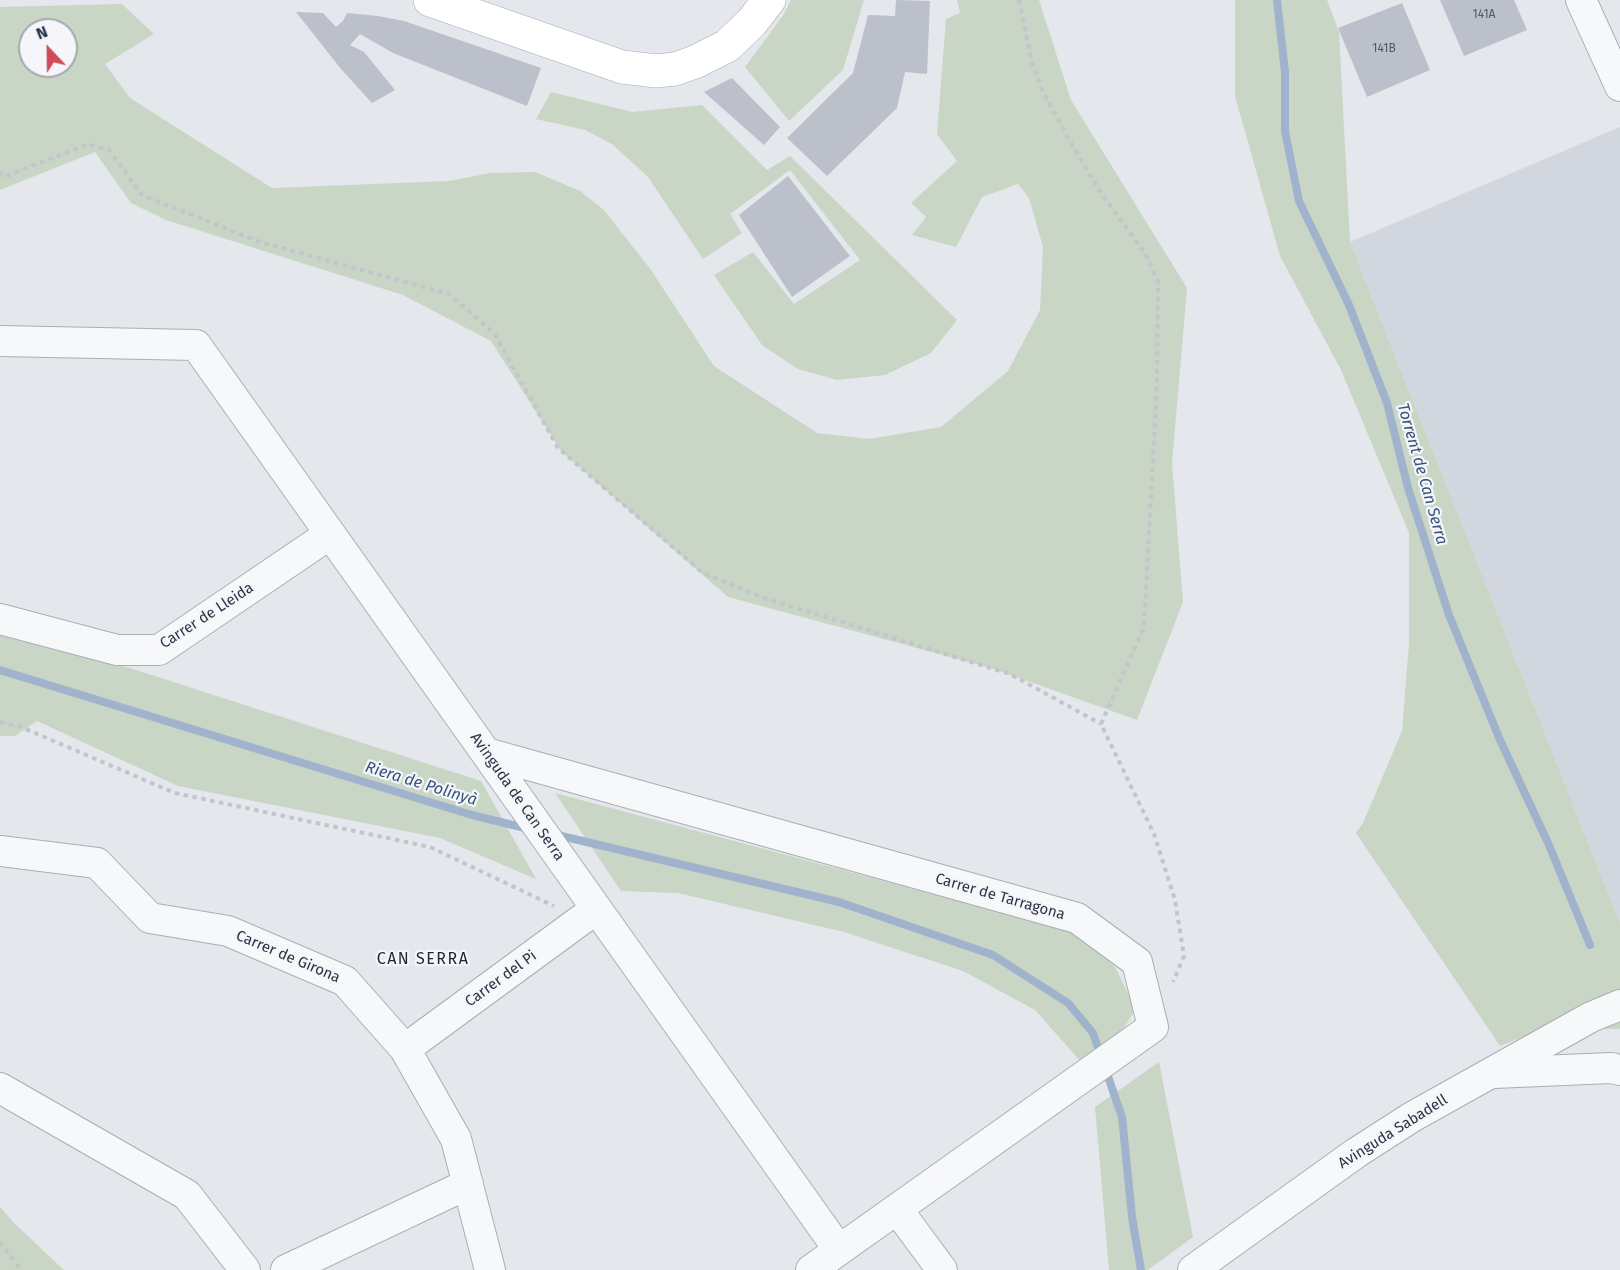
<!DOCTYPE html>
<meta charset="utf-8">
<style>
body{margin:0}
#map{position:relative;width:1620px;height:1270px;overflow:hidden;background:#e4e7ec;font-family:"Fira Sans",sans-serif}
canvas{display:block}
.north{position:absolute;left:18px;top:18px;width:60px;height:60px;box-sizing:border-box;background:#f4f6f9;border:2px solid #a4a8b1;border-radius:50%;rotate:338deg;font-size:16px;font-weight:700;line-height:24px;text-align:center;color:#2b3445}
.north::after{content:'';display:block;margin:auto;width:21px;height:27px;background:#d1495b;clip-path:polygon(50% 0,100% 100%,50% 72%,0 100%)}
</style>
<div id="map">
<canvas width="1620" height="1270"></canvas>
<div class="north">N</div>
</div>
<script>
const g = document.querySelector('canvas').getContext('2d');
g.lineJoin = 'round';
function paint(path, color) { g.fillStyle = color; g.fill(path, 'evenodd'); }
const toPath = rows => new Path2D(rows.map(r => 'M' + r).join(''));
function trace(path, color, width, dash) { g.strokeStyle = color; g.lineWidth = width; g.lineCap = dash ? 'butt' : 'round'; g.setLineDash(dash || []); g.stroke(path); }
function drawText(font, color, halo, rows, align = 'center') {
  g.font = font + ' "Fira Sans",sans-serif'; g.lineWidth = 4.5; g.setLineDash([]); g.textBaseline = 'middle'; g.strokeStyle = halo; g.fillStyle = color; for (const [text, x, y, turn = 0] of rows) {
    g.save(); g.translate(x, y); g.rotate((+turn || 0) * Math.PI / 180); g.textAlign = isNaN(turn) ? turn : align; if (halo) g.strokeText(text, 0, 0); g.fillText(text, 0, 0); g.restore();
  }
}
const built = toPath([
 [1620,127,1620,923,1350,242]
]);
const green = toPath([
 [791,0,864,0,843,70,789,121,745,67,784,14],
 [957,0,1039,0,1071,100,1187,288,1172,463,1183,602,1137,720,991,668,728,597,561,451,491,341,403,295,166,220,131,203,95,152,0,190,0,7,122,4,154,34,105,64,130,98,272,188,449,181,491,173,535,172,580,191,604,210,651,270,714,366,817,433,869,439,941,427,1008,371,1040,310,1043,247,1029,198,1018,184,982,197,956,247,912,235,926,217,911,203,957,161,937,134,946,19,960,13],
 [30,30,66,30,66,66,30,66],
 [1235,0,1327,0,1339,32,1350,242,1620,923,1620,1029,1543,1029,1500,1046,1356,833,1363,823,1402,731,1409,643,1409,533,1341,370,1280,256,1235,96],
 [551,92,632,112,702,105,767,170,790,156,957,320,931,353,885,375,837,380,798,369,762,345,714,275,753,252,794,304,860,260,790,170,730,214,742,233,703,259,648,177,612,144,585,130,536,119],
 [0,631,105,660,481,781,536,879,440,838,178,786,37,721,15,736,0,736],
 [555,793,1078,933,1115,967,1136,1009,1120,1034,1081,1062,1035,1010,963,971,844,932,678,893,621,891],
 [1159,1062,1193,1237,1148,1270,1109,1270,1095,1107],
 [0,1207,15,1224,64,1270,0,1270]
]);
const stream = toPath([
 [1277,0,1285,72,1285,131,1299,201,1349,305,1387,403,1408,488,1449,615,1500,740,1549,845,1590,945],
 [0,670,472,815,529,829],
 [553,834,839,902,993,955,1068,1003,1093,1033,1122,1117,1132,1217,1141,1270]
]);
const building = toPath([
 [896,0,930,1,927,74,905,72,897,108,827,176,787,138,853,73,868,15,895,16],
 [1440,0,1514,0,1527,30,1464,56],
 [1402,3,1430,70,1367,97,1338,28],
 [296,12,323,13,336,27,343,21,347,13,378,16,404,21,541,68,527,106,393,53,360,34,350,45,364,52,395,90,372,103,341,69],
 [732,78,780,127,764,145,704,92],
 [788,176,850,256,792,297,739,215]
]);
const path = toPath([
 [1019,0,1032,63,1042,90,1072,145,1101,193,1145,253,1158,281,1157,383,1144,627,1101,724,1154,834,1175,900,1184,956,1173,982],
 [0,172,4,177,88,144,109,150,142,195,260,242,449,294,494,333,558,448,703,573,761,597,1010,674,1101,724],
 [0,722,21,727,175,793,430,847,554,906],
 [0,1242,21,1270]
]);
const minor = toPath([
 [1581,0,1620,86],
 [0,341,196,345,839,1250],
 [0,619,117,650,159,650,330,534],
 [486,753,1077,918,1137,962,1153,1027,811,1270],
 [0,851,97,863,150,918,228,931,345,981,405,1049,456,1139,490,1270],
 [405,1049,596,909],
 [1494,1073,1611,1068,1620,1070],
 [0,1088,187,1195,245,1270],
 [897,1209,942,1270],
 [286,1270,468,1184],
 [1193,1270,1356,1153,1412,1117,1591,1017,1620,1005]
]);
const major = toPath([
 [430,0,622,67,656,71,675,69,695,62,727,46,752,22,769,0]
]);
const numberNames = [
 ["141A",1484,15],
 ["141B",1384,49]
];
const streetNames = [
 ["Carrer de Lleida",207,616,-33],
 ["Avinguda de Can Serra",517,797,55],
 ["Carrer de Tarragona",1000,897,16],
 ["Carrer de Girona",288,957,23],
 ["Carrer del Pi",501,979,-36],
 ["Avinguda Sabadell",1393,1132,-32]
];
const waterNames = [
 ["Torrent de Can Serra",1422,474,74],
 ["Riera de Polinyà",421,784,17]
];
const neighbourhoodNames = [
 ["CAN SERRA",423,960]
];
paint(built, '#d2d6de');
paint(green, '#c9d6c5');
trace(stream, '#9fb4cc', 8);
paint(building, '#bbc0ca');
trace(minor, '#a9aeb7', 32);
trace(major, '#a3abb8', 34);
trace(path, '#c2c5cb', 4, [4.5, 4.5]);
trace(minor, '#f7f8fa', 30);
trace(major, '#fff', 33);
drawText('12px', '#4f5766', null, numberNames);
drawText('15px', '#2b3445', '#f4f6f9', streetNames);
drawText('italic 16px', '#34527a', '#f4f6f9', waterNames);
g.letterSpacing = '1.5px';
drawText('16px', '#1d2536', '#f4f6f9', neighbourhoodNames);
g.letterSpacing = '0px';
</script>
